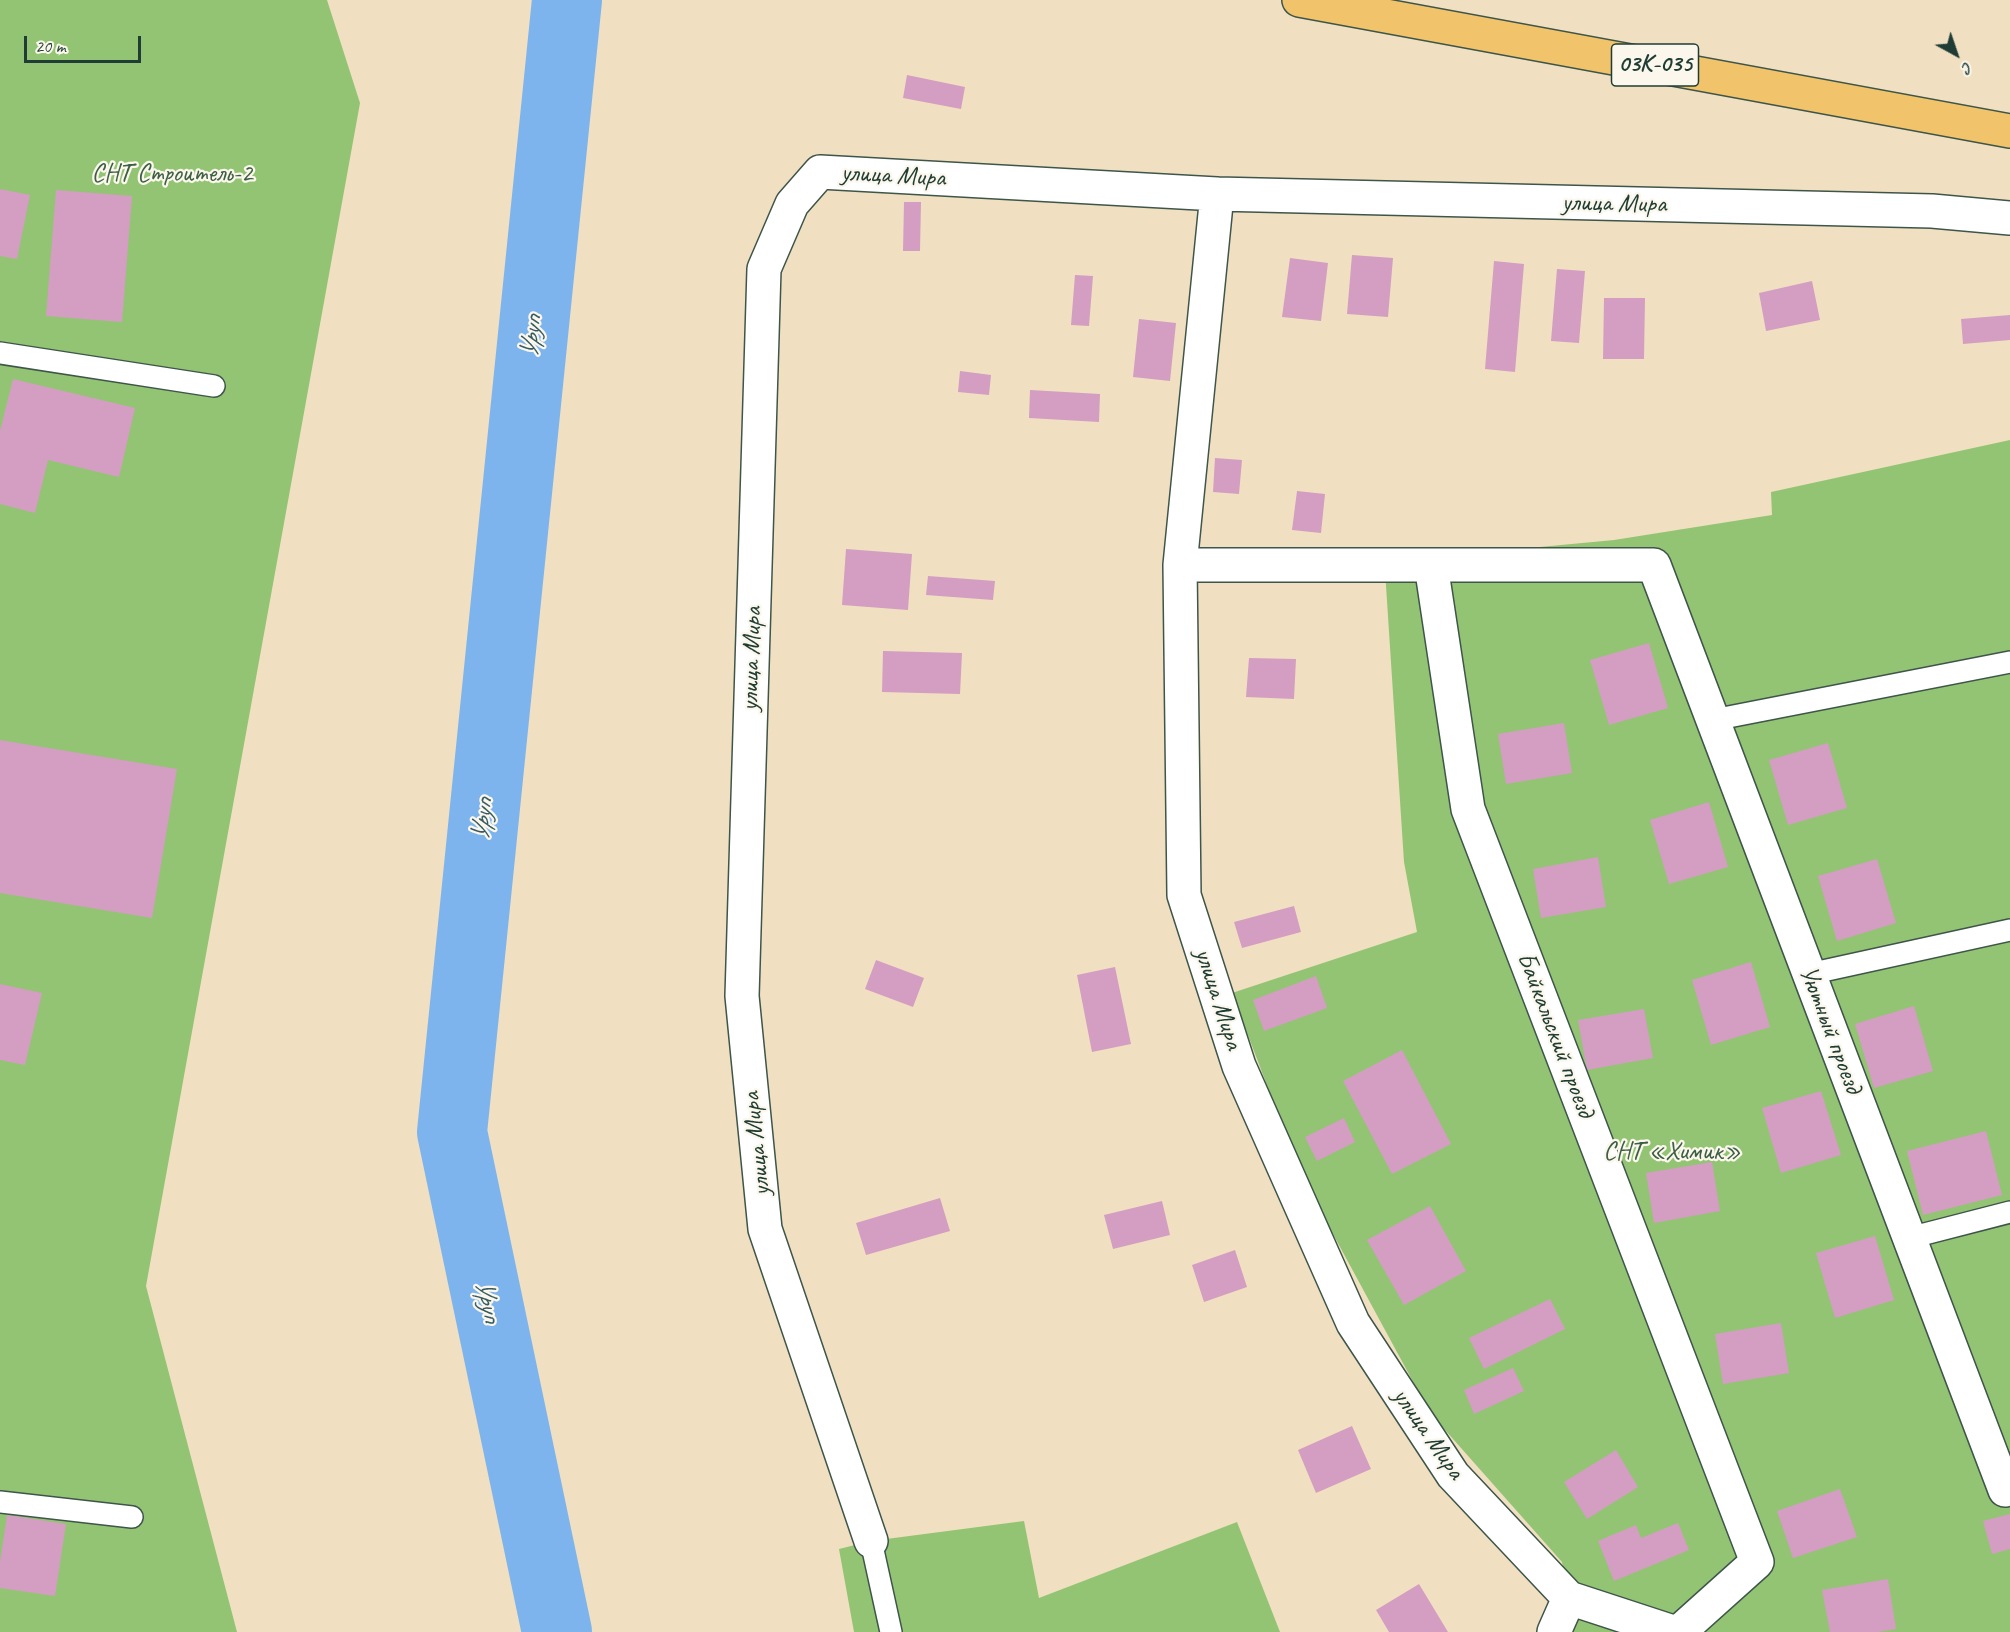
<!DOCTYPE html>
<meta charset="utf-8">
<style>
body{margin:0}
#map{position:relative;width:2010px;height:1632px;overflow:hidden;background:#f0e0c1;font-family:Caveat,sans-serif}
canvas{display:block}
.north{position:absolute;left:1926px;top:24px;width:60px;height:60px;-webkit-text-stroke:4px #fbf7ec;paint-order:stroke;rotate:140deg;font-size:16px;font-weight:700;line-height:24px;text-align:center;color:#1f3d34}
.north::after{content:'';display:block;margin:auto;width:21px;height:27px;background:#1f3d34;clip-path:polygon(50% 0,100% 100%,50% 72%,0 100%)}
.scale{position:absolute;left:24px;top:36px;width:117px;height:27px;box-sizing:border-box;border:3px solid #1f3d34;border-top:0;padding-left:8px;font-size:18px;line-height:21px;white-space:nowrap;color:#1f3d34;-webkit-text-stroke:4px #fbf7ec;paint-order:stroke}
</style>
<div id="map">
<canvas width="2010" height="1632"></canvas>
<div class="north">С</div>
<div class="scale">20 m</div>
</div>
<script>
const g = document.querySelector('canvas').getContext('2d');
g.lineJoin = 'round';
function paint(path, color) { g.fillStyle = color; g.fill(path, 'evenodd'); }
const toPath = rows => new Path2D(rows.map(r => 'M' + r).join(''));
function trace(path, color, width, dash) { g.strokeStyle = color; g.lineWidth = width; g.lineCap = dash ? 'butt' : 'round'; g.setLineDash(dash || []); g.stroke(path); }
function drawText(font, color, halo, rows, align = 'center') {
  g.font = font + ' Caveat,sans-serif'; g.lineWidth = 4.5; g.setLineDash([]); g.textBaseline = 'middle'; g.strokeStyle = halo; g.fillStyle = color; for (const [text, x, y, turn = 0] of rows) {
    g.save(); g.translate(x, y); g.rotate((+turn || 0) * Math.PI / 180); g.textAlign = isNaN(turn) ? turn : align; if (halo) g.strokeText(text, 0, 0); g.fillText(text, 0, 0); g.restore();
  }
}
const green = toPath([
 [0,0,327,0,360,103,146,1286,237,1632,0,1632],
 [2010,440,2010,1632,1537,1632,1569,1598,1562,1562,1430,1413,1301,1175,1232,993,1417,932,1404,862,1384,555,1455,555,1614,540,1772,515,1771,492],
 [1024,1521,1039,1598,1237,1522,1280,1632,854,1632,839,1549,871,1541]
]);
const river = toPath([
 [557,1632,452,1132,567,0]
]);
const building = toPath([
 [907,75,965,87,961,109,903,98],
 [0,189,30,195,17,259,0,256],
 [56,190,132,196,122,322,46,316],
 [904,202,921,202,920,251,903,251],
 [1352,255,1393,258,1388,317,1347,314],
 [1290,258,1328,263,1321,321,1282,317],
 [1494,261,1524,264,1515,372,1485,369],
 [1557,269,1585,271,1579,343,1551,341],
 [1075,275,1093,276,1089,326,1071,325],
 [1812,281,1820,320,1766,331,1759,293],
 [1604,298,1645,298,1644,359,1603,359],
 [2010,315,2010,340,1963,344,1961,319],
 [1139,319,1176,323,1170,381,1133,377],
 [960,371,991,375,989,395,958,392],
 [13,379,135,408,119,477,48,460,35,513,0,504,0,431],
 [1030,390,1100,394,1099,422,1029,418],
 [1215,458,1242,460,1239,494,1213,492],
 [1297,491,1325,494,1321,533,1292,530],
 [846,549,912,554,908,610,842,605],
 [928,576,995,581,993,600,926,595],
 [1649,643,1668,708,1609,725,1590,660],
 [883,651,962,653,960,694,882,692],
 [1249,658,1296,659,1294,699,1246,697],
 [1564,723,1572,773,1506,784,1498,734],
 [0,740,177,769,152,918,0,893],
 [1828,743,1847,808,1788,825,1769,760],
 [1709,802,1728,867,1669,884,1650,820],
 [1598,857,1606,907,1541,918,1533,869],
 [1877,859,1896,923,1837,941,1818,876],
 [1294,906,1301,932,1242,948,1234,922],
 [876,960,924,978,913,1007,865,989],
 [1751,962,1770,1027,1711,1045,1692,980],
 [1115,967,1131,1044,1092,1052,1077,975],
 [1316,976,1327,1008,1264,1031,1253,1000],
 [0,984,42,993,25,1065,0,1060],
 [1914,1006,1933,1071,1874,1088,1855,1024],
 [1644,1009,1653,1058,1587,1070,1578,1020],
 [1402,1050,1451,1144,1392,1174,1343,1081],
 [1821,1091,1841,1155,1781,1173,1762,1108],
 [1344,1118,1355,1142,1317,1161,1305,1137],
 [1986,1131,2002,1195,1923,1215,1907,1151],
 [1712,1162,1720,1211,1654,1223,1646,1173],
 [940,1198,950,1231,866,1255,856,1223],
 [1162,1201,1170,1235,1113,1249,1104,1215],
 [1430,1206,1466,1271,1404,1305,1367,1240],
 [1875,1236,1894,1300,1835,1318,1816,1253],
 [1235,1250,1247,1287,1204,1302,1192,1265],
 [1550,1299,1565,1329,1484,1369,1469,1338],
 [1781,1323,1789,1373,1723,1384,1715,1334],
 [1513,1368,1524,1391,1474,1414,1464,1390],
 [1352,1426,1371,1469,1316,1493,1298,1450],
 [1616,1450,1638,1487,1587,1519,1564,1482],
 [1840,1489,1857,1537,1793,1558,1777,1511],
 [2010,1514,2010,1549,1992,1554,1983,1521],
 [7,1515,66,1524,55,1596,0,1588,0,1562],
 [1678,1523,1689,1550,1614,1581,1598,1541,1636,1525,1641,1538],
 [1888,1579,1896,1629,1878,1632,1830,1632,1822,1590],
 [1419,1584,1448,1632,1389,1632,1376,1610]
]);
const lane = toPath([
 [0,353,214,386],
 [1713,720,2010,662],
 [1809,974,2010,930],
 [1909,1238,2010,1212],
 [0,1502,132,1517],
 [871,1541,891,1632]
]);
const street = toPath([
 [1217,194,1180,565,1184,895,1239,1066,1353,1323,1453,1475,1569,1598,1673,1632],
 [1180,565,1654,565,2005,1490,2010,1489],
 [1431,565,1468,809,1757,1562,1679,1632],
 [871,1541,765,1229,742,996,764,269,792,204,820,172,1217,194,1932,211,2010,218],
 [1554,1632,1569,1598]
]);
const primary = toPath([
 [1299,0,2010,131]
]);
const shields = [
 [1655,65,87]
];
const shieldNames = [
 ["03К-035",1655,65]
];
const parkNames = [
 ["СНТ Строитель-2",172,174],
 ["СНТ «Химик»",1672,1152]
];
const streetNames = [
 ["улица Мира",893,176,3],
 ["улица Мира",1614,204,1],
 ["улица Мира",752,659,-88],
 ["улица Мира",1218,999,72],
 ["Уютный проезд",1830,1030,69],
 ["Байкальский проезд",1555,1035,69],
 ["улица Мира",757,1144,-96],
 ["улица Мира",1428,1434,55]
];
const waterNames = [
 ["Уруп",532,337,-84],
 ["Уруп",483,820,-84],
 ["Уруп",487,1301,78]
];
paint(green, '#93c474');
trace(river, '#7eb4ed', 70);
paint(building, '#d39ec1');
trace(lane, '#3e5549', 24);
trace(street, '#3e5549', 36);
trace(primary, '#3e5549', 36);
trace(lane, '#fff', 21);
trace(street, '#fff', 33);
trace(primary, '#f1c36a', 33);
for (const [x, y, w] of shields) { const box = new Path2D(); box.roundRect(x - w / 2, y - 21, w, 42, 4.5); g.fillStyle = '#fbf7ec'; g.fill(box); trace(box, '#1f3d34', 1.5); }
drawText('bold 24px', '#1f3d34', null, shieldNames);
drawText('26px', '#3c5f44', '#fbf7ec', parkNames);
drawText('26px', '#1f3d34', '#fbf7ec', streetNames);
drawText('italic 27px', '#375b62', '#fbf7ec', waterNames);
</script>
